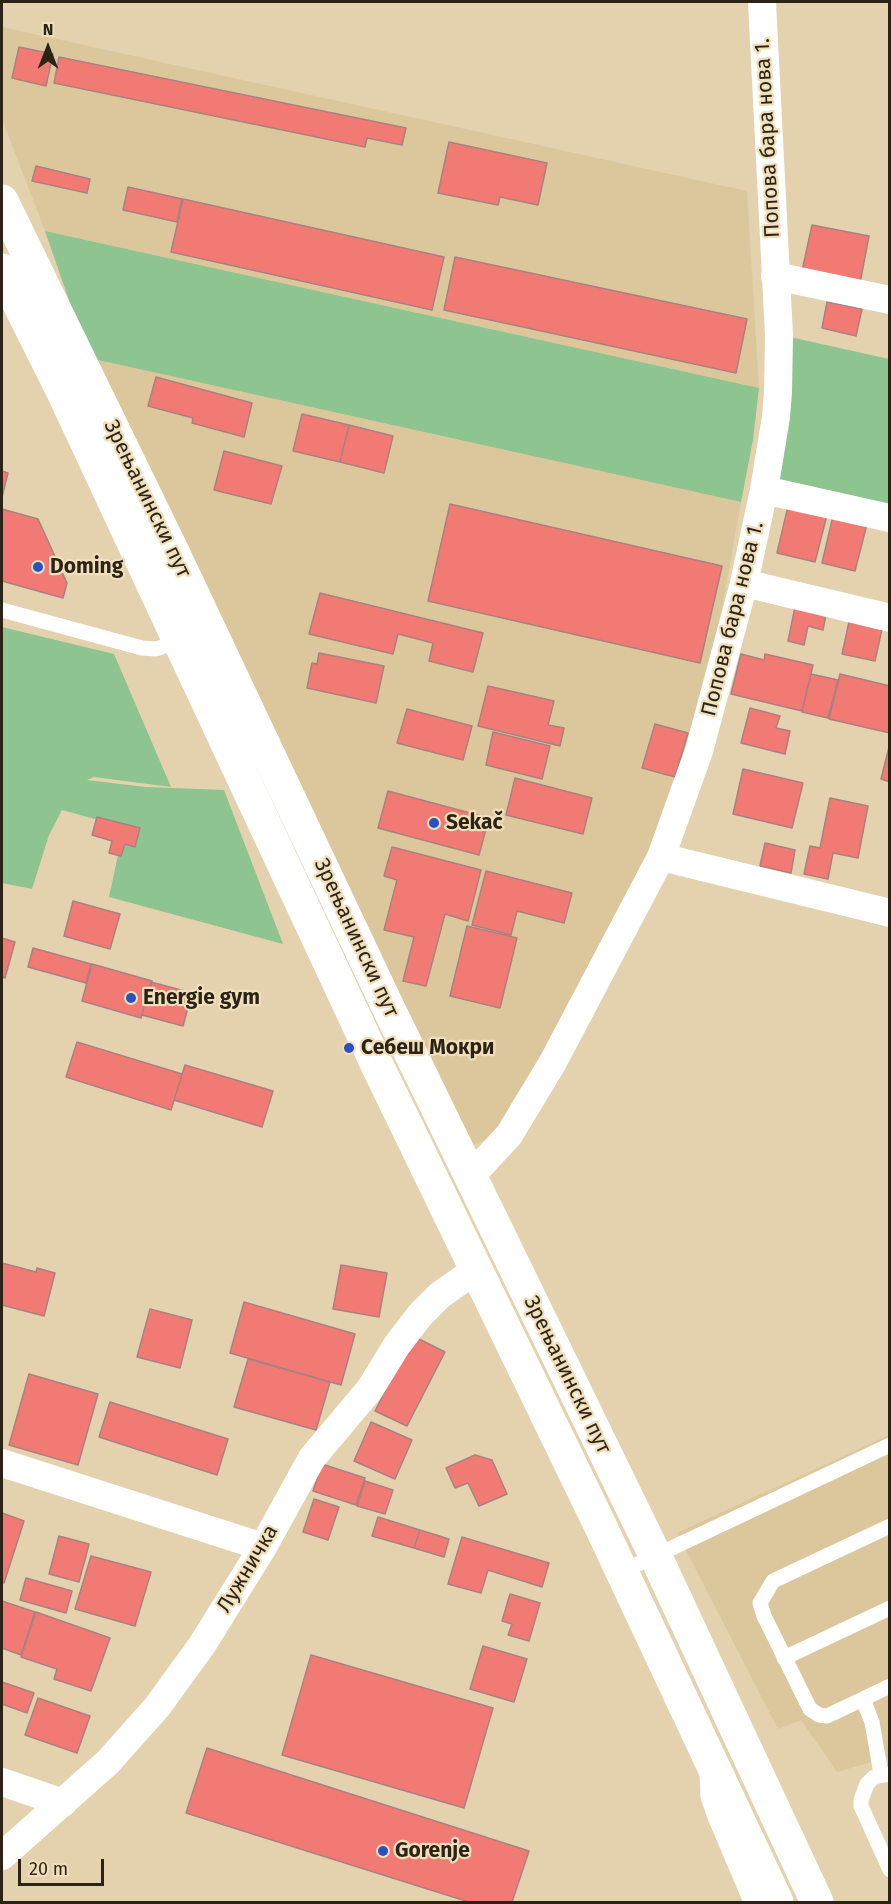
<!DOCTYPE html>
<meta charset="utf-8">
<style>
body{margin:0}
#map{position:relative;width:891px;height:1904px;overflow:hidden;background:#e3d2ad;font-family:"Fira Sans",sans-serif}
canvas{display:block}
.frame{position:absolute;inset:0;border:3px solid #2b2416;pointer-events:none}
.north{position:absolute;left:18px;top:18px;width:60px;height:60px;-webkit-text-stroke:4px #f0dfba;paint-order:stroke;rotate:0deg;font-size:16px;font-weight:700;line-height:24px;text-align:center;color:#2b2416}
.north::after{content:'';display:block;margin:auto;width:21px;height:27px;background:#2b2416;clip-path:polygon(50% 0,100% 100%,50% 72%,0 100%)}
.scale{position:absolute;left:18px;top:1859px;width:86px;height:27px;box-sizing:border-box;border:3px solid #2b2416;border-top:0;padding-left:8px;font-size:18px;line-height:21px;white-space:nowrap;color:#2b2416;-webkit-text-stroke:4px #f0dfba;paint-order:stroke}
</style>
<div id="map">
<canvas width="891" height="1904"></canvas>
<div class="frame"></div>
<div class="north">N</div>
<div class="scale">20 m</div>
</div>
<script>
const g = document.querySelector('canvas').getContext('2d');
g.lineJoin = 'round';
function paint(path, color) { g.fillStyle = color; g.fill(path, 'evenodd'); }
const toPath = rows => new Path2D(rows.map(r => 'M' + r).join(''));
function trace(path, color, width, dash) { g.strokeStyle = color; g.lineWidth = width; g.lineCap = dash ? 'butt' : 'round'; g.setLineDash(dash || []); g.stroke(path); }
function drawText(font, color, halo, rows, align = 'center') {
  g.font = font + ' "Fira Sans",sans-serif'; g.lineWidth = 4.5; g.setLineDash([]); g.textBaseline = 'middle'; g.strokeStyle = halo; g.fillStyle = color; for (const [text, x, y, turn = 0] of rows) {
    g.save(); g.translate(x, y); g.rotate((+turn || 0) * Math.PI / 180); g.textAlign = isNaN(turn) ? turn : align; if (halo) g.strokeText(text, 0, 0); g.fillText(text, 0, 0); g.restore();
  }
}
const built = toPath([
 [2,27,747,191,759,388,45,231,2,119],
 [89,358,741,502,705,703,654,848,503,1132,471,1146],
 [889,1435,889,1757,837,1772,801,1720,778,1729,677,1533]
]);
const green = toPath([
 [45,231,759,388,753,440,741,502,89,358],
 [790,337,889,359,889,508,776,482],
 [2,627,114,654,171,787,94,777,87,780,145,787,224,790,283,944,109,897,124,827,62,810,49,835,32,889,2,883]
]);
const building = toPath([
 [19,47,53,54,46,86,12,78,19,47],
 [59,57,406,128,402,145,367,138,365,147,54,83,59,57],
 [449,142,547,163,538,205,500,197,498,205,438,193,449,142],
 [36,166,90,179,87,193,32,181,36,166],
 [128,187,182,199,177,222,123,210,128,187],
 [183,199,444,257,432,310,171,252,183,199],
 [812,225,869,236,860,283,802,271,812,225],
 [455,257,747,319,736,373,444,310,455,257],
 [827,302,862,309,856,336,822,328,827,302],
 [156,377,252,403,244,437,192,423,193,418,148,406,156,377],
 [302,414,349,425,340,462,293,451,302,414],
 [349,425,393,436,384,473,340,462,349,425],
 [224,451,282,466,271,504,214,490,224,451],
 [2,471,8,473,2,497,2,471],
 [789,502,828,511,815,562,777,553,789,502],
 [450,504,722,566,700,663,428,601,450,504],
 [2,509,38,519,67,583,63,598,2,581,2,509],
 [833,516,867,524,855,571,822,563,833,516],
 [320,593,483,633,473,672,429,661,433,643,398,634,393,654,309,634,320,593],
 [795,607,826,614,823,630,808,626,804,645,788,641,795,607],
 [849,622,882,629,875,661,842,654,849,622],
 [319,653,384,666,376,703,307,688,312,663,317,664,319,653],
 [741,654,764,660,765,654,813,665,802,711,731,694,741,654],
 [811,674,838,680,828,718,802,712,811,674],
 [840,674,890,686,890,733,829,719,840,674],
 [488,686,554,701,548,725,564,728,560,746,478,726,488,686],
 [750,708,780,716,776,728,790,731,785,754,741,743,750,708],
 [407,709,472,726,463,760,397,743,407,709],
 [655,724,688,733,675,777,642,768,655,724],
 [493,732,550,746,542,779,486,765,493,732],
 [890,743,890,782,881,779,890,743],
 [743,769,803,783,792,828,733,814,743,769],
 [515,778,592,798,583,834,506,815,515,778],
 [388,791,489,818,479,855,378,828,388,791],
 [830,798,868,806,858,858,833,853,828,879,804,874,810,846,820,848,830,798],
 [97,817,140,828,135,847,125,844,121,856,109,853,112,841,92,835,97,817],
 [765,843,795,850,791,873,760,866,765,843],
 [392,847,481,870,468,921,445,914,426,986,403,981,414,937,384,930,397,880,384,876,392,847],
 [486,871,572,893,564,923,517,911,511,935,472,925,486,871],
 [73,901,120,914,110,949,64,936,73,901],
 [467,926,517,938,500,1008,450,996,467,926],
 [2,938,15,942,5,978,2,977,2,938],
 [33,948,91,964,86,983,28,967,33,948],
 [92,964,152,981,141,1018,82,1001,92,964],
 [151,982,192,993,183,1026,142,1015,151,982],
 [77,1042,182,1074,171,1110,66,1077,77,1042],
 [185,1065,273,1091,262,1127,174,1100,185,1065],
 [2,1263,36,1272,37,1268,55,1273,44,1316,2,1305,2,1263],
 [341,1265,387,1273,379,1317,333,1309,341,1265],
 [244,1302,355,1334,341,1385,230,1353,244,1302],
 [150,1309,192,1320,180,1368,137,1357,150,1309],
 [413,1336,445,1352,407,1426,375,1411,413,1336],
 [248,1359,330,1382,316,1430,234,1407,248,1359],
 [29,1374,98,1394,78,1465,9,1445,29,1374],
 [110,1402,228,1439,217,1475,99,1437,110,1402],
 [371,1422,412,1440,395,1479,354,1461,371,1422],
 [475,1455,492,1460,507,1494,479,1506,468,1483,455,1488,446,1468,475,1455],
 [322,1464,365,1478,356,1505,313,1491,322,1464],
 [365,1481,393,1490,385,1514,357,1506,365,1481],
 [314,1499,339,1507,328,1540,303,1532,314,1499],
 [2,1513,24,1521,4,1583,2,1582,2,1513],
 [378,1517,420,1530,414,1548,372,1536,378,1517],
 [420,1530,449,1539,444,1557,414,1548,420,1530],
 [59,1536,89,1544,79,1582,49,1574,59,1536],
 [462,1537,549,1563,542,1587,488,1570,481,1593,448,1584,462,1537],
 [91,1556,151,1572,135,1626,75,1609,91,1556],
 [26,1578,72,1591,66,1613,20,1600,26,1578],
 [510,1594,540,1603,529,1641,508,1635,512,1624,502,1621,510,1594],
 [2,1601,35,1612,21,1655,2,1648,2,1601],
 [36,1612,110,1638,91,1691,54,1679,57,1669,21,1657,36,1612],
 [483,1646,527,1659,514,1702,470,1689,483,1646],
 [311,1655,493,1708,464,1808,282,1755,311,1655],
 [2,1682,34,1693,27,1713,2,1704,2,1682],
 [38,1698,90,1716,77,1753,25,1735,38,1698],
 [207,1748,529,1851,512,1902,469,1902,186,1813,207,1748]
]);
const lane = toPath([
 [2,610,142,648,156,649,180,641],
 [621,1572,890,1445],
 [784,1658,890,1608],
 [863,1699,827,1716,819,1715,810,1709,764,1616,760,1603,773,1581,890,1526],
 [707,1774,708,1797,715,1817,751,1902],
 [881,1774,872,1722,863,1699,890,1686],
 [890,1774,874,1777,867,1784,861,1800,861,1806,890,1870]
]);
const street = toPath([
 [775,276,890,300],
 [764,490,890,518],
 [744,583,890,618],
 [661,857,890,913],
 [470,1177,509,1135,553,1062,661,857,699,751,744,583,764,490,776,417,778,392,779,336,762,2],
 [2,1463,263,1547],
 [2,1782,63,1803],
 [2,1856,108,1762,157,1707,202,1645,263,1547,312,1458,370,1389,397,1345,420,1315,440,1295,477,1269]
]);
const secondary = toPath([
 [2,201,172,550,387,1005,656,1557,817,1902],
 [2,270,62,390,378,1067,600,1525,777,1902]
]);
const markers = [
 [38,567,6,"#2951c0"],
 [434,823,6,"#2951c0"],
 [131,998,6,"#2951c0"],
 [349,1048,6,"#2951c0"],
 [383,1851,6,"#2951c0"]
];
const streetNames = [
 ["Попова бара нова 1.",768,138,-93],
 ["Зрењанински пут",147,499,64],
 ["Попова бара нова 1.",733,619,-76],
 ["Зрењанински пут",356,938,65],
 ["Зрењанински пут",567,1375,64],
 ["Лужничка",248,1569,-59]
];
const poiNames = [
 ["Doming",50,567],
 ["Sekač",446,823],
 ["Energie gym",143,998],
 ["Себеш Мокри",361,1048],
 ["Gorenje",395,1851]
];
paint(built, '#dcc79c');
paint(green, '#8ec48f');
paint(building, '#f17b74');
trace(building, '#ab817d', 1.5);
trace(lane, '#fff', 15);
trace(street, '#fff', 28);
trace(secondary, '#fff', 33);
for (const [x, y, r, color] of markers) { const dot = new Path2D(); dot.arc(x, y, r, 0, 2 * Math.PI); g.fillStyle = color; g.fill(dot); trace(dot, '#f0dfba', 2); }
drawText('21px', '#2b2416', '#f0dfba', streetNames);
drawText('bold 21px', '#2b2416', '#f0dfba', poiNames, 'left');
</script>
